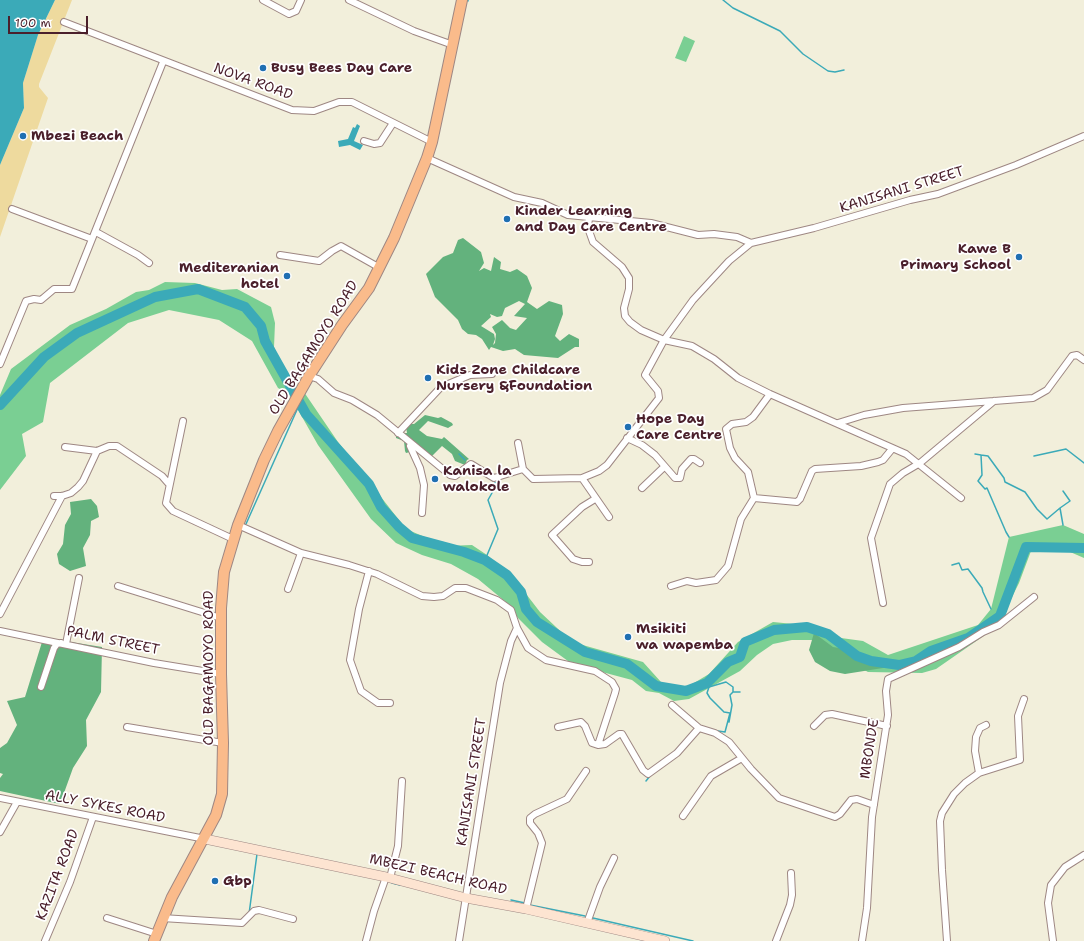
<!DOCTYPE html>
<style>
body{margin:0}
#map{position:relative;width:1084px;height:941px;overflow:hidden;background:#f2efdb;font-family:"Shantell Sans",sans-serif}
canvas{display:block}
.scale{position:absolute;left:8px;top:16px;width:80px;height:18px;box-sizing:border-box;border:2px solid #4a1f2b;border-top:0;padding-left:5px;font-size:12px;line-height:14px;white-space:nowrap;color:#4a1f2b;-webkit-text-stroke:3px #fff;paint-order:stroke}
</style>
<div id="map">
<canvas width="1084" height="941"></canvas>
<div class="scale">100 m</div>
</div>
<script>
const g = document.querySelector('canvas').getContext('2d');
g.lineJoin = 'round';
function paint(path, color) { g.fillStyle = color; g.fill(path, 'evenodd'); }
const toPath = rows => new Path2D(rows.map(r => 'M' + r).join(''));
function trace(path, color, width, dash) { g.strokeStyle = color; g.lineWidth = width; g.lineCap = dash ? 'butt' : 'round'; g.setLineDash(dash || []); g.stroke(path); }
function drawText(font, color, halo, rows, align = 'center') {
  g.font = font + ' "Shantell Sans",sans-serif'; g.lineWidth = 3.5; g.setLineDash([]); g.textBaseline = 'middle'; g.strokeStyle = halo; g.fillStyle = color; for (const [text, x, y, turn = 0] of rows) {
    g.save(); g.translate(x, y); g.rotate((+turn || 0) * Math.PI / 180); g.textAlign = isNaN(turn) ? turn : align; if (halo) g.strokeText(text, 0, 0); g.fillText(text, 0, 0); g.restore();
  }
}
const green = toPath([
 [684,36,695,41,686,62,675,58],
 [165,282,195,283,222,290,237,289,271,307,275,323,274,347,285,372,306,395,338,442,406,529,446,546,472,545,487,555,513,577,540,612,572,642,643,662,661,682,678,689,689,686,709,674,738,642,773,622,804,625,841,638,863,641,888,655,978,625,991,609,1009,537,1063,525,1084,534,1084,558,1061,548,1031,551,1019,583,1006,609,985,635,936,669,922,673,868,672,830,652,812,640,792,640,773,644,757,655,740,671,689,699,674,701,659,693,646,691,632,680,572,664,542,642,518,618,507,603,478,579,451,564,422,555,396,543,371,519,318,445,289,394,278,388,252,341,219,320,169,310,128,323,50,383,43,422,22,434,26,456,0,490,0,395,11,369,70,325,106,309,136,292,149,290]
]);
const forest = toPath([
 [463,238,481,252,484,263,479,271,484,268,491,271,494,257,501,262,500,269,510,272,517,269,527,276,532,288,527,302,537,309,549,301,562,305,563,314,555,336,560,341,569,334,579,339,579,347,575,347,558,358,524,355,515,349,503,351,491,347,489,350,482,339,476,335,468,334,462,329,458,320,435,297,426,274,443,257,453,253,458,240],
 [519,301,525,304,514,316,527,318,516,330,510,328,502,320,492,327,496,334,495,343,493,345,495,339,494,334,481,326,491,317,490,314,497,317,502,316,505,308],
 [425,415,438,418,441,417,452,423,453,425,448,428,428,421,419,430,427,436,442,439,444,437,469,459,467,460,465,465,455,461,452,454,442,446,431,457,421,447,410,452,406,453,405,451,404,441,396,438,396,433,407,433,406,427,408,424,414,424],
 [91,499,97,506,99,517,91,521,90,535,83,548,86,566,70,571,59,564,57,554,63,544,65,525,71,514,70,502],
 [814,633,833,647,852,650,869,659,902,665,845,674,830,671,815,662,809,650],
 [52,639,102,647,101,692,86,720,87,746,73,768,60,804,0,791,0,778,3,774,0,773,0,748,7,743,17,725,7,701,25,697,42,642]
]);
const sand = toPath([
 [55,0,72,0,39,84,39,87,48,98,0,237,0,165,24,108,23,83,38,35]
]);
const water = toPath([
 [0,0,55,0,38,35,23,83,24,108,0,165],
 [357,124,360,126,354,141,363,145,360,150,350,145,339,147,338,141,348,139,353,127,355,128]
]);
const stream = toPath([
 [723,0,733,8,780,31,803,54,828,71,835,72,844,70],
 [468,1,468,0],
 [459,454,465,460],
 [975,454,981,455,982,475,978,481,985,489,987,488,1006,532,1009,537],
 [981,455,988,456,1004,478,1005,482,1025,492,1037,509,1047,519,1060,508],
 [1034,456,1066,449,1084,463],
 [246,524,300,403],
 [1063,525,1060,508,1070,501,1063,491],
 [485,560,498,529,488,500,497,484,492,480],
 [952,565,959,563,962,570,968,569,982,588,983,592,991,609],
 [698,687,709,687,726,682,733,687,733,692,740,692],
 [709,687,707,693,710,698,724,712,730,713,725,732,718,731],
 [729,722,732,705,730,695,733,692],
 [684,749,689,743],
 [646,781,650,776],
 [392,883,400,885],
 [511,900,525,903],
 [530,905,585,916],
 [249,914,257,854],
 [593,918,693,941]
]);
const river = toPath([
 [0,405,44,357,77,333,155,297,198,289,245,307,261,326,265,341,306,414,369,484,381,507,399,527,412,538,464,552,485,560,507,575,521,592,526,609,537,622,585,652,627,664,656,686,686,691,707,683,728,662,740,657,745,642,774,630,807,627,828,634,857,656,871,661,899,665,916,661,931,651,968,638,1000,616,1026,547,1084,548]
]);
const minor = toPath([
 [263,0,289,14,296,11,301,0],
 [349,0,414,31,453,45],
 [64,22,292,110,314,111,339,102,352,102,432,142],
 [364,141,374,144,380,143,393,123],
 [427,158,514,197,542,203,568,215,651,223,698,235,714,234,737,237,751,243],
 [12,209,92,239],
 [589,218,588,228,593,242,622,267,629,278,629,289,624,308,625,316,630,322,641,330,664,340,692,346,714,359,738,378,770,394,906,454,961,498],
 [96,232,138,255,149,263],
 [280,255,319,261,332,251,341,246,380,268],
 [0,364,26,301,34,299,41,300,54,289,72,289,163,62],
 [309,376,318,379,334,393,352,400,377,415,450,475,455,476,471,464,494,478,523,469],
 [770,394,753,417,746,422,732,424,726,429,730,448,735,458,748,472,754,498,797,502,800,499,812,471,815,469,861,466,878,462,883,460,892,449],
 [183,421,166,503,173,511,233,539],
 [838,423,864,415,903,408,1033,398,1047,390,1072,356,1077,355,1084,360],
 [398,433,441,387,470,375,492,374],
 [627,438,642,445,655,455,675,478,680,478,682,469,691,459,694,459,700,463],
 [518,443,523,469,533,479,582,478,599,471,607,465,659,398,658,391,645,375,664,340,693,300,729,261,751,243,814,228,910,200,938,194,1016,165,1084,136],
 [410,446,420,468,424,485,422,513],
 [65,447,97,451,109,446,117,446,162,476,169,484],
 [582,478,609,517],
 [642,488,664,467],
 [54,496,62,496,71,493,78,487,83,481,97,451],
 [238,525,301,553,349,565,377,574,422,596,434,597,443,596,455,588,466,588,497,600,511,610,517,628,528,648,546,660,595,671,612,682,616,689,615,693,598,745],
 [589,562,582,562,573,559,552,535,582,507,595,499],
 [369,571,359,609,350,660,361,691,378,703,390,703],
 [118,586,221,618],
 [671,586,687,581,696,583,716,580,728,566,741,519,754,498],
 [288,589,301,553],
 [883,603,871,538,890,484,903,473,920,463,994,401],
 [0,614,62,496],
 [0,631,154,663,221,674],
 [66,644,79,578],
 [41,687,54,648,57,644,61,643],
 [672,705,699,728,715,733,729,742,751,769,779,798,835,817,840,814,851,800,857,799,874,805],
 [814,726,825,715,832,714,887,726],
 [127,727,223,743],
 [558,727,581,722,585,726,592,743,598,745,605,744,619,734,622,734,643,770,648,774,677,753,699,728],
 [979,773,975,751,976,737,980,728,986,725],
 [0,798,205,839],
 [683,816,711,776,742,758],
 [0,832,17,802],
 [390,878,398,846,402,781],
 [526,909,542,843,538,833,530,823,530,818,535,814,567,799,586,771],
 [107,918,157,934],
 [162,918,242,923,254,911,259,910,293,919],
 [587,923,600,887,614,858],
 [45,941,70,882,93,817],
 [366,941,374,911,386,877],
 [459,941,500,683,511,641,517,628],
 [776,941,790,905,792,895,791,873],
 [862,941,867,908,872,817,888,715,886,691,888,679,959,647,983,632,999,625,1034,597],
 [947,941,942,870,940,821,942,813,954,794,965,783,979,773,1020,760,1018,716,1024,699],
 [1053,941,1048,903,1051,885,1065,867,1084,855]
]);
const secondary = toPath([
 [205,839,386,877,466,898,526,909,665,941]
]);
const primary = toPath([
 [154,941,172,897,216,815,222,794,223,743,221,674,221,608,224,572,238,525,264,460,278,431,309,376,342,325,369,288,394,238,427,158,432,142,462,0]
]);
const markers = [
 [263,68,4,"#1f6fb2"],
 [23,136,4,"#1f6fb2"],
 [507,219,4,"#1f6fb2"],
 [1019,257,4,"#1f6fb2"],
 [287,276,4,"#1f6fb2"],
 [428,378,4,"#1f6fb2"],
 [628,427,4,"#1f6fb2"],
 [435,479,4,"#1f6fb2"],
 [628,637,4,"#1f6fb2"],
 [215,881,4,"#1f6fb2"]
];
const poiNames = [
 ["Busy Bees Day Care",271,68],
 ["Mbezi Beach",31,136],
 ["Kinder Learning",515,211],
 ["and Day Care Centre",515,227],
 ["Kawe B",1011,249,"right"],
 ["Primary School",1011,265,"right"],
 ["Mediteranian",279,268,"right"],
 ["hotel",279,284,"right"],
 ["Kids Zone Childcare",436,370],
 ["Nursery &Foundation",436,386],
 ["Hope Day",636,419],
 ["Care Centre",636,435],
 ["Kanisa la",443,471],
 ["walokole",443,487],
 ["Msikiti",636,629],
 ["wa wapemba",636,645],
 ["Gbp",223,881]
];
const streetNames = [
 ["NOVA ROAD",253,82,20],
 ["KANISANI STREET",902,190,-17],
 ["OLD BAGAMOYO ROAD",314,348,-58],
 ["PALM STREET",113,641,12],
 ["OLD BAGAMOYO ROAD",209,668,-90],
 ["MBONDE",870,749,-81],
 ["KANISANI STREET",472,782,-81],
 ["ALLY SYKES ROAD",105,807,11],
 ["KAZITA ROAD",58,875,-69],
 ["MBEZI BEACH ROAD",438,875,13]
];
paint(green, '#7acf93');
paint(forest, '#63b27d');
paint(sand, '#eeda9e');
paint(water, '#3baab8');
trace(stream, '#3baab8', 1.5);
trace(river, '#3baab8', 10);
trace(minor, '#9e8783', 8);
trace(secondary, '#9e8783', 10);
trace(primary, '#9e8783', 12);
trace(minor, '#fff', 6);
trace(secondary, '#fde4d1', 9);
trace(primary, '#fabb8b', 10);
for (const [x, y, r, color] of markers) { const dot = new Path2D(); dot.arc(x, y, r, 0, 2 * Math.PI); g.fillStyle = color; g.fill(dot); trace(dot, '#fff', 1.5); }
drawText('bold 14px', '#4a1f2b', '#fff', poiNames, 'left');
drawText('14px', '#4a1f2b', '#fff', streetNames);
</script>
